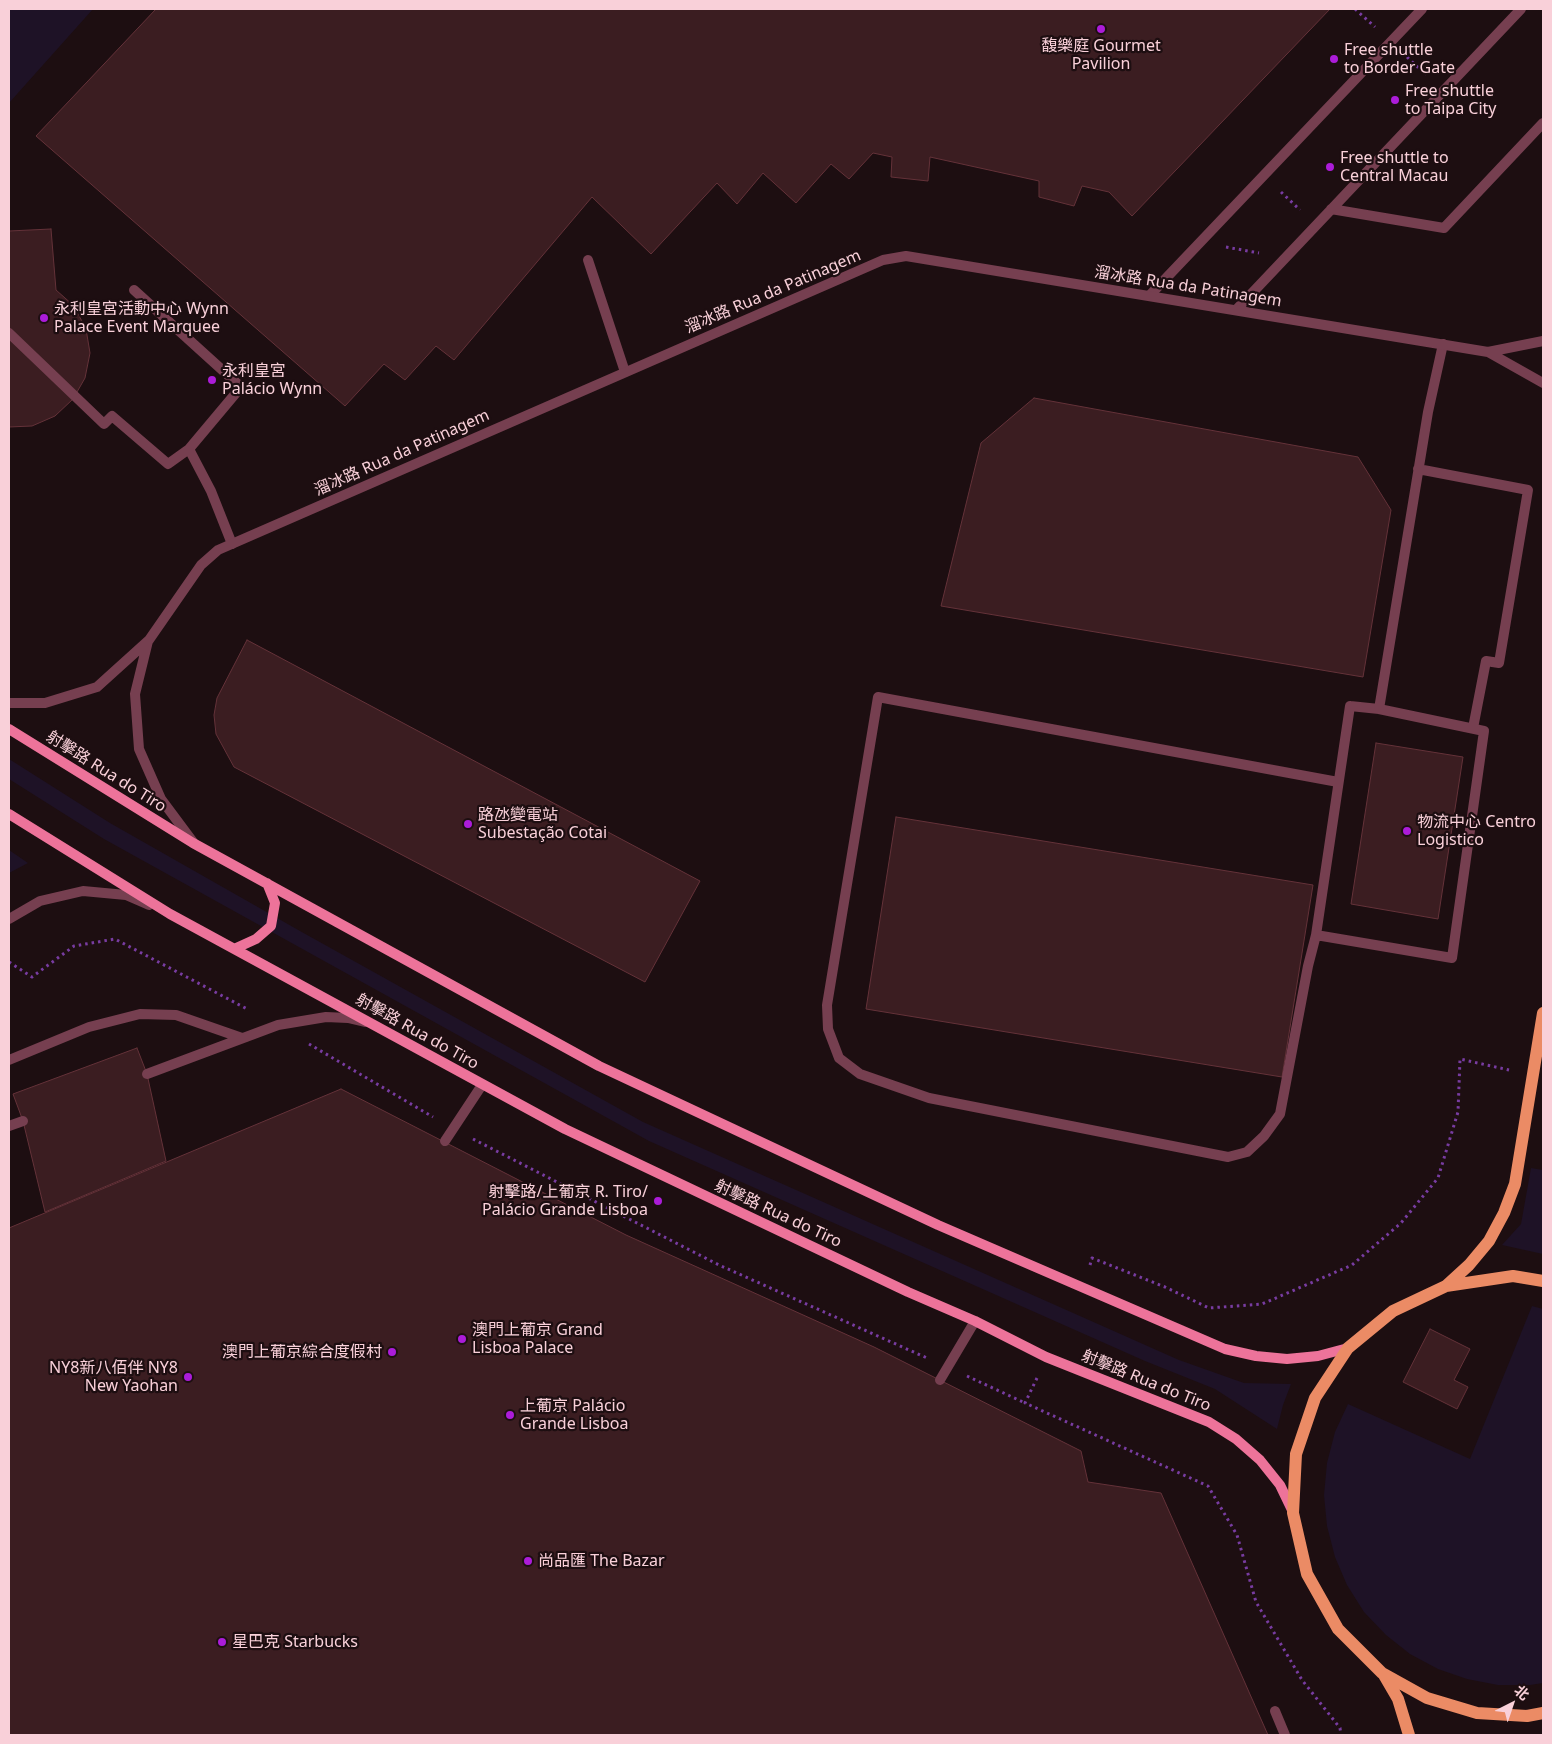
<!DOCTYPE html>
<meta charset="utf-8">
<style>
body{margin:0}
#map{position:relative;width:1552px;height:1744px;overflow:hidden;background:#1d0e11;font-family:"Noto Sans","Noto Sans SC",sans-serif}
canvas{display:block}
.frame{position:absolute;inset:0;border:10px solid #f9d0d9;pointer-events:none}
.north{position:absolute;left:1487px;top:1679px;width:50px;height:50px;-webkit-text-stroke:4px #1d0e11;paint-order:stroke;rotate:41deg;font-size:14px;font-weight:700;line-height:20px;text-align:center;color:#f9d0d9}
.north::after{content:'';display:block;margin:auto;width:18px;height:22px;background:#f9d0d9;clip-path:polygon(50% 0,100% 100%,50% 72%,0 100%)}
</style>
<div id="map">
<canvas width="1552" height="1744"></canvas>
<div class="frame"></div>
<div class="north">北</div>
</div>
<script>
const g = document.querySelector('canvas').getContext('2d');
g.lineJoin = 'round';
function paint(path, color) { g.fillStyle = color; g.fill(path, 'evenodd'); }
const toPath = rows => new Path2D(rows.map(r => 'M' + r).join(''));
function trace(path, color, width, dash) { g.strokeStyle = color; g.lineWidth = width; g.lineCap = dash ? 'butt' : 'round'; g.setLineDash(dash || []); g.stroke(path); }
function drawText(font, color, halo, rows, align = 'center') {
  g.font = font + ' "Noto Sans","Noto Sans SC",sans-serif'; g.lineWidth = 4.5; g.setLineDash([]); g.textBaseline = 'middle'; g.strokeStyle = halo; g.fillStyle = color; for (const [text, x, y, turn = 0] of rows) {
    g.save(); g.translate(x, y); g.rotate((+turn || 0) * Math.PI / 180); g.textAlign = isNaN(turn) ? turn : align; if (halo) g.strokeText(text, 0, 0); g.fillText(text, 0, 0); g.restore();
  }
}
const green = toPath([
 [9,9,93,9,9,103],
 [9,759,110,823,300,931,643,1122,1179,1360,1244,1383,1291,1384,1283,1405,1277,1429,1215,1389,1145,1361,649,1141,104,839,9,779],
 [9,850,28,863,9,873],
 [1531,1168,1543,1170,1543,1254,1502,1245,1521,1224],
 [1532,1306,1543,1309,1543,1683,1530,1685,1498,1685,1467,1679,1438,1669,1410,1654,1386,1635,1364,1612,1347,1585,1335,1557,1327,1526,1324,1495,1327,1463,1335,1432,1348,1404,1470,1459]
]);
const building = toPath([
 [156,9,1330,9,1132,216,1109,192,1082,186,1074,206,1039,197,1039,181,930,157,928,181,891,177,892,157,873,153,849,179,831,164,796,203,763,173,737,204,717,183,651,254,592,197,454,360,436,346,405,380,384,364,345,406,36,136,156,9],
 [51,229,56,290,74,306,86,329,90,353,85,378,73,399,55,416,32,426,9,427,9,231,51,229],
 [1034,398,1358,457,1391,510,1363,677,941,606,981,443,1034,398],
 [247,640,700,881,645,982,234,767,216,734,214,715,217,698,247,640],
 [1376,743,1463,757,1438,919,1351,904,1376,743],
 [896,817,1313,885,1282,1077,866,1009,896,817],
 [137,1048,147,1074,166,1161,45,1212,23,1121,13,1094,137,1048],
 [341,1089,626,1235,874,1347,1081,1451,1088,1482,1161,1493,1268,1735,9,1735,9,1228,341,1089],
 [1430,1329,1470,1349,1454,1380,1468,1387,1457,1409,1403,1382,1430,1329]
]);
const path = toPath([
 [1355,9,1375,27],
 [1407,57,1426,75],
 [1281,192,1300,210],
 [1226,247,1259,253],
 [9,962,32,977,74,946,115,939,249,1010],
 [309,1044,433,1117],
 [473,1139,719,1265,927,1358],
 [1090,1265,1092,1258,1165,1287,1209,1308,1262,1304,1352,1265,1401,1223,1438,1178,1458,1112,1460,1059,1509,1070],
 [967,1376,1025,1403],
 [1037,1378,1025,1403,1208,1486,1237,1535,1256,1602,1302,1680,1340,1728,1341,1735]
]);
const lane = toPath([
 [1331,209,1444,228,1543,123],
 [588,260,625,372],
 [134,290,241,387,189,449],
 [1150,295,1422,9],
 [1236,310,1521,9],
 [9,333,104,424,112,416,168,464,189,449,211,491,232,544],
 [1418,469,1528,490,1499,663,1486,661,1473,728],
 [1350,706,1379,709,1484,731,1452,958,1316,935,1350,706],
 [1379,709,1428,412,1443,344],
 [1316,935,1308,966,1280,1114,1264,1136,1247,1152,1228,1157,929,1098,860,1074,839,1058,828,1029,827,1005,878,697,1338,782],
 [9,1060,89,1027,140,1014,176,1015,242,1038],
 [147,1074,278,1025,326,1017,348,1018,365,1022],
 [9,1126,23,1121],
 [445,1141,482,1085],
 [940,1380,975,1321],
 [1275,1711,1285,1735]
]);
const street = toPath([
 [1488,352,1543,341],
 [148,641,135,694,139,749,161,799,193,842],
 [9,703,45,703,97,687,149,640,201,565,218,550,883,260,906,256,1488,352,1543,383],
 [9,919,40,901,83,891,126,895,149,905]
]);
const secondary = toPath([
 [9,729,193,843,599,1066,938,1225,1225,1349,1256,1356,1287,1359,1318,1356,1348,1348],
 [9,814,170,914,565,1129,908,1292,975,1321,1046,1357,1209,1422,1236,1439,1260,1460,1280,1485,1293,1512],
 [234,949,256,939,271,926,275,903,267,883]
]);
const primary = toPath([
 [1543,1281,1513,1276,1446,1286,1393,1311,1348,1348,1315,1398,1296,1454,1293,1513,1307,1574,1338,1629,1382,1673,1427,1698,1477,1713,1527,1716,1543,1713],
 [1446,1286,1469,1265,1489,1241,1504,1213,1515,1184,1543,1013],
 [1384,1675,1398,1699,1409,1735]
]);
const markers = [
 [1101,29,5,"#ac1cd9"],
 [1334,59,5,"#ac1cd9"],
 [1395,100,5,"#ac1cd9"],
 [1330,167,5,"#ac1cd9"],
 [44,318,5,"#ac1cd9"],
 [212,380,5,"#ac1cd9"],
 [468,824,5,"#ac1cd9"],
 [1407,831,5,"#ac1cd9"],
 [658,1201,5,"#ac1cd9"],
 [462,1339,5,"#ac1cd9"],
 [392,1352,5,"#ac1cd9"],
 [188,1377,5,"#ac1cd9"],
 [510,1415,5,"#ac1cd9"],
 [528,1561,5,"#ac1cd9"],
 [222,1642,5,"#ac1cd9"]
];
const poiNames = [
 ["馥樂庭 Gourmet",1101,46,"center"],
 ["Pavilion",1101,64,"center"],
 ["Free shuttle",1344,50],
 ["to Border Gate",1344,68],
 ["Free shuttle",1405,91],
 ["to Taipa City",1405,109],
 ["Free shuttle to",1340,158],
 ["Central Macau",1340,176],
 ["永利皇宮活動中心 Wynn",54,309],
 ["Palace Event Marquee",54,327],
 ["永利皇宮",222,371],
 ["Palácio Wynn",222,389],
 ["路氹變電站",478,815],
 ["Subestação Cotai",478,833],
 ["物流中心 Centro",1417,822],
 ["Logistico",1417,840],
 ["射擊路/上葡京 R. Tiro/",648,1192,"right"],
 ["Palácio Grande Lisboa",648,1210,"right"],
 ["澳門上葡京 Grand",472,1330],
 ["Lisboa Palace",472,1348],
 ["澳門上葡京綜合度假村",382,1352,"right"],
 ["NY8新八佰伴 NY8",178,1368,"right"],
 ["New Yaohan",178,1386,"right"],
 ["上葡京 Palácio",520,1406],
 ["Grande Lisboa",520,1424],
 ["尚品匯 The Bazar",538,1561],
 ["星巴克 Starbucks",232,1642]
];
const streetNames = [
 ["溜冰路 Rua da Patinagem",1188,287,9],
 ["溜冰路 Rua da Patinagem",773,292,-23],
 ["溜冰路 Rua da Patinagem",402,453,-24],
 ["射擊路 Rua do Tiro",106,772,32],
 ["射擊路 Rua do Tiro",417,1032,29],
 ["射擊路 Rua do Tiro",778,1214,25],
 ["射擊路 Rua do Tiro",1146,1381,22]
];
paint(green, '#1e1226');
paint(building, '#3b1d21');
trace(building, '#643239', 1);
trace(path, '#783ca1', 3, [2.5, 4]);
trace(lane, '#763f50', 10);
trace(street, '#763f50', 10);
trace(secondary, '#ed739a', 10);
trace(primary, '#eb8b65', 12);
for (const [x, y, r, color] of markers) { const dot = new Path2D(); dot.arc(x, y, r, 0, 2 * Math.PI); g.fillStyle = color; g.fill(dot); trace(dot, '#1d0e11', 2); }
drawText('16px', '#f9d0d9', '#1d0e11', poiNames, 'left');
drawText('16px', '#f9d0d9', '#1d0e11', streetNames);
</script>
